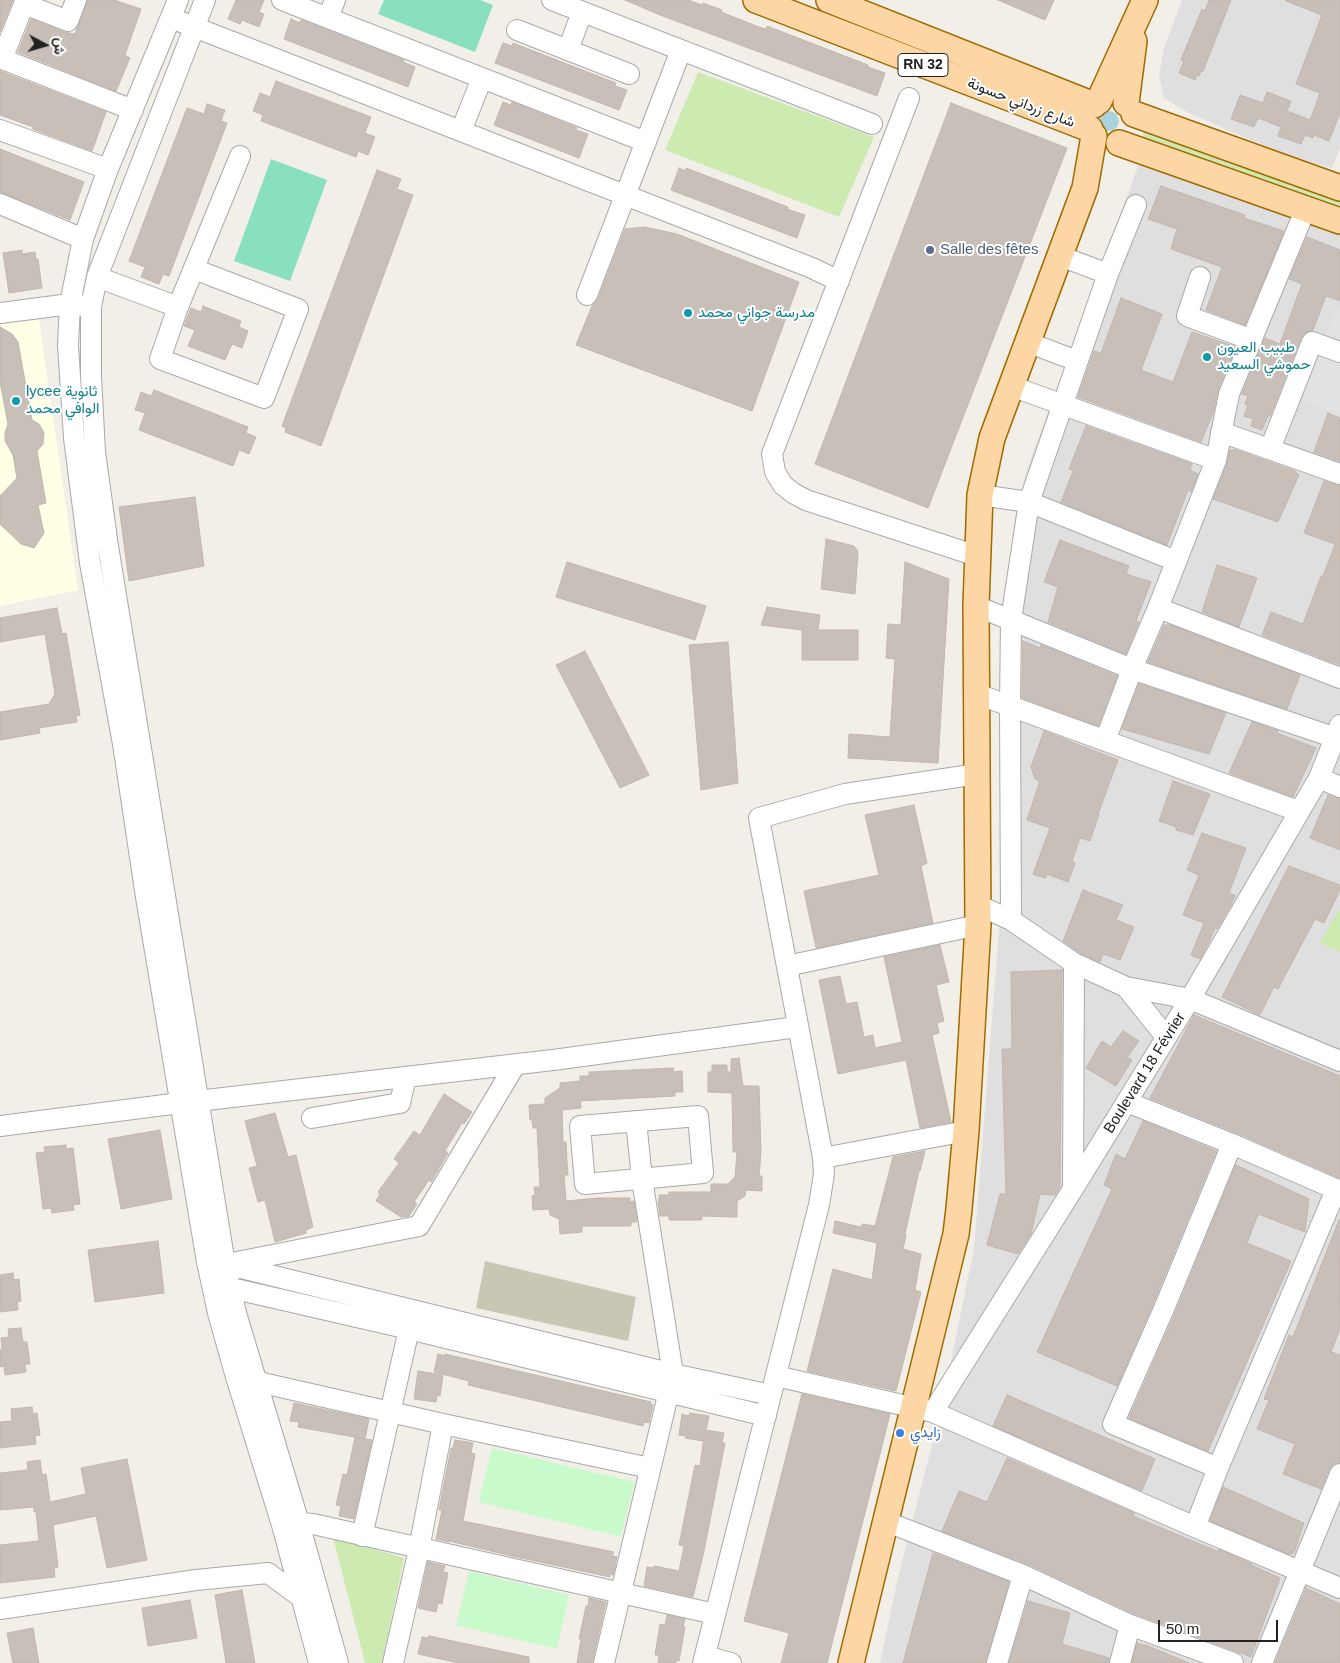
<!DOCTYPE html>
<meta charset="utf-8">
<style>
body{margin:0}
#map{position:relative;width:1340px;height:1663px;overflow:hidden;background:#f2efe9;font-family:Helvetica,Vazirmatn,sans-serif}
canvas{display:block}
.north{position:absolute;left:20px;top:20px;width:50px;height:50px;-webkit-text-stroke:4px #fff;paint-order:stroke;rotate:96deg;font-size:14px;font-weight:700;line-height:20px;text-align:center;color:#222}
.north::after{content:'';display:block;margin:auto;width:18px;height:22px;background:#222;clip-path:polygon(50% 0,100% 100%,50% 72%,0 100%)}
.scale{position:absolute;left:1158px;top:1620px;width:120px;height:22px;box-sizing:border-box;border:2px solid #222;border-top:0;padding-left:6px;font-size:15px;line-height:18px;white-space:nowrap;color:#222;-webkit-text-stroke:4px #fff;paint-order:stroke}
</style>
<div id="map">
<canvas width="1340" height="1663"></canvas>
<div class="north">ش</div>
<div class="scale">50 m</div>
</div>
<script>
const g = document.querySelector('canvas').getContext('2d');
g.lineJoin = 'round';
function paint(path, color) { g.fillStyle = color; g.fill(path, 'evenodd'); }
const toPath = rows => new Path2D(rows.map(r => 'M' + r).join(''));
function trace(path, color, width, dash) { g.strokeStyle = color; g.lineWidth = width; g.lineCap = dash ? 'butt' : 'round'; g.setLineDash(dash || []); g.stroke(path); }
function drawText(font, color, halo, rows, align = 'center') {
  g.font = font + ' Helvetica,Vazirmatn,sans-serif'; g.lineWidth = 4; g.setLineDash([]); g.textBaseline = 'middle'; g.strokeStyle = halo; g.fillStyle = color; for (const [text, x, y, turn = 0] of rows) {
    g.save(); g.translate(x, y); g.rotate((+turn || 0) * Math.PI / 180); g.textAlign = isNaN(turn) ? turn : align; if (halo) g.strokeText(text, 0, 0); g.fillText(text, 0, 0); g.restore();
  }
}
const residential = toPath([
 [1182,0,1340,0,1340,148,1332,168,1291,156,1246,138,1187,112,1164,98,1159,76,1164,48],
 [1141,158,1340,231,1340,1663,880,1663,899,1573,940,1414,974,1249,1003,879,1007,580,1016,512,1027,469]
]);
const education = toPath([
 [39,320,78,590,0,606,0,324]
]);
const construction = toPath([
 [485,1261,636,1297,628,1341,476,1308]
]);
const grass = toPath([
 [698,72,874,137,839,217,665,150],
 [1145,130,1228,162,1340,201,1340,214,1138,145],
 [1340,908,1340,952,1320,943],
 [333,1537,404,1558,382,1663,365,1663]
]);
const park = toPath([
 [492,1448,634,1482,621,1537,479,1502],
 [469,1571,569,1595,557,1649,456,1625]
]);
const pitch = toPath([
 [384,0,480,0,493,5,475,52,378,14],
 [271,159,327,180,290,281,234,261]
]);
const parking = toPath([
 [1336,308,1340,310,1340,414,1303,401]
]);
const water = toPath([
 '1099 121a10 10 0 1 1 20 0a10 10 0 1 1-20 0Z'
]);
const building = toPath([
 [0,0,13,0,0,32,0,0],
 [88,0,114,0,141,9,125,55,130,58,116,91,18,52,31,19,64,32,75,34,88,0],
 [236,0,264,0,259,12,264,14,259,27,242,20,240,24,228,19,236,0],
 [625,0,688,0,702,5,703,3,722,10,721,12,759,27,766,29,767,26,868,65,868,67,885,73,877,96,660,15,625,0],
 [998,0,1054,0,1045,20,998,0],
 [1209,0,1231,0,1203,71,1201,71,1199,76,1197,75,1195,80,1179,73,1184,61,1181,60,1202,9,1205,11,1209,0],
 [1286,0,1340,0,1340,113,1329,141,1314,135,1313,138,1305,135,1301,144,1278,136,1281,127,1258,118,1254,127,1231,119,1240,95,1263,103,1267,92,1291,101,1287,111,1310,120,1320,93,1296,84,1322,15,1286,1,1286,0],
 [291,19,300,23,301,20,404,60,403,62,415,67,408,87,284,39,291,19],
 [503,43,512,46,513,43,616,83,615,86,627,90,619,110,495,63,503,43],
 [0,71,106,112,92,151,33,129,33,127,0,115,0,71],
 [276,81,371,117,365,133,375,137,368,155,358,151,356,157,261,121,263,115,253,111,260,93,270,97,276,81],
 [503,102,511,105,512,102,577,128,576,130,588,134,579,158,494,125,503,102],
 [951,103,1067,148,928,508,815,464,951,103],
 [207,104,225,110,221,121,227,123,169,276,163,274,159,284,141,277,145,267,129,261,187,108,204,114,207,104],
 [0,149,84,182,70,220,0,192,0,149],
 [679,168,685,171,686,168,788,207,787,209,805,215,797,238,671,190,679,168],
 [377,170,401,179,397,189,413,195,321,446,285,432,286,428,282,426,377,170],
 [1161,186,1245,215,1244,218,1284,231,1245,325,1206,310,1222,267,1171,249,1177,229,1148,219,1161,186],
 [645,227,677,234,799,282,752,411,576,345,592,306,598,299,625,229,645,227],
 [1307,237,1340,250,1340,301,1326,296,1313,330,1305,333,1301,338,1270,416,1268,416,1262,430,1251,426,1253,419,1244,416,1248,405,1245,404,1248,396,1242,394,1265,338,1280,344,1302,284,1289,279,1307,237],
 [22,250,22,254,35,252,36,259,38,259,42,288,9,293,3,253,22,250],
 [1121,298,1162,314,1141,370,1173,382,1192,332,1236,347,1218,389,1213,413,1201,442,1078,397,1094,351,1101,353,1121,298],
 [203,306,241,321,239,327,248,331,242,348,232,344,225,360,188,346,195,330,184,326,191,308,201,312,203,306],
 [0,327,12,334,18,342,32,420,39,424,44,433,43,444,37,451,46,503,38,505,44,533,34,548,21,544,0,524,0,496,17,478,13,455,5,441,5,433,8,424,0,382,0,327],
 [154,390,248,427,246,433,256,437,249,454,239,450,233,466,139,430,145,413,135,410,141,392,151,396,154,390],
 [1328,413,1340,418,1340,461,1314,452,1328,413],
 [1086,426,1192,464,1190,470,1198,474,1191,492,1188,490,1167,545,1061,502,1073,471,1069,469,1086,426],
 [1230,450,1236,450,1295,471,1299,475,1278,522,1213,499,1227,464,1230,450],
 [1324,481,1340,486,1340,665,1262,635,1271,612,1303,624,1321,576,1323,576,1335,544,1304,533,1324,481],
 [195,497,204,566,129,581,119,507,195,497],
 [826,539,854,546,858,552,855,594,821,589,826,539],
 [1060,540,1129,566,1126,574,1151,582,1136,621,1139,622,1126,654,1048,622,1058,587,1044,582,1060,540],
 [567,562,706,606,695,640,556,597,567,562],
 [905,562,949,579,938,763,848,758,849,734,890,737,895,659,886,658,888,624,901,625,905,562],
 [1217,565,1257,578,1239,627,1202,612,1217,565],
 [767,607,820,615,818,630,858,630,858,660,802,660,802,630,761,625,767,607],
 [57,608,62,634,66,633,80,715,76,716,77,722,39,728,40,733,0,740,0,712,49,704,55,694,45,634,0,642,0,618,57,608],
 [1164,625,1170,625,1300,675,1287,709,1148,662,1164,625],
 [1023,641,1040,648,1041,645,1117,676,1098,726,1022,698,1023,641],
 [728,642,738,783,701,790,689,645,728,642],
 [585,651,649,775,620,788,556,665,585,651],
 [1139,684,1226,713,1209,754,1122,729,1139,684],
 [1252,722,1278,731,1277,733,1316,748,1293,797,1229,773,1252,722],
 [1044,731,1118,760,1098,814,1099,814,1090,841,1080,838,1072,861,1075,863,1068,882,1047,874,1045,878,1033,874,1050,828,1027,820,1040,781,1035,779,1031,767,1044,731],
 [1173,781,1210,794,1193,835,1176,830,1176,827,1159,821,1173,781],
 [1328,795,1340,799,1340,850,1310,838,1328,795],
 [914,805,927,863,921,866,933,923,816,948,804,891,879,875,865,815,914,805],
 [1202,833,1246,848,1229,893,1235,895,1231,905,1217,929,1215,928,1209,942,1200,959,1191,955,1204,923,1183,915,1199,875,1187,870,1202,833],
 [1289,866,1340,885,1340,890,1324,923,1315,919,1278,989,1274,987,1260,1015,1222,997,1289,866],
 [1083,890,1123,905,1116,920,1134,927,1120,960,1103,954,1100,962,1080,953,1063,941,1083,890],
 [940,945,949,982,936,985,944,1021,937,1023,939,1033,932,1035,951,1122,920,1128,906,1060,838,1074,819,980,840,976,846,1004,857,1002,864,1037,873,1035,875,1048,902,1042,884,957,940,945],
 [1062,970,1060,1187,1055,1195,1040,1194,1031,1234,1018,1254,987,1245,1000,1194,1006,1194,1002,1049,1012,1049,1011,972,1062,970],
 [1194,1015,1340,1076,1340,1178,1237,1133,1150,1098,1194,1015],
 [1123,1031,1139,1041,1127,1057,1132,1060,1116,1086,1086,1068,1102,1041,1111,1047,1123,1031],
 [739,1058,743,1086,759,1086,761,1152,759,1176,762,1176,762,1191,746,1190,745,1196,737,1201,737,1217,702,1216,702,1220,669,1220,669,1216,660,1216,658,1201,659,1201,659,1195,669,1195,669,1192,711,1192,711,1184,728,1184,735,1177,737,1152,733,1152,732,1093,708,1092,708,1072,712,1072,712,1065,727,1065,727,1071,731,1073,731,1059,739,1058],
 [673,1068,673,1072,682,1071,683,1092,675,1092,675,1096,580,1101,581,1108,562,1110,563,1142,566,1142,567,1162,568,1175,564,1175,566,1201,598,1198,630,1198,630,1202,634,1201,637,1222,631,1222,631,1226,582,1226,582,1232,560,1234,559,1219,550,1215,549,1209,533,1210,532,1196,535,1195,534,1187,540,1187,537,1128,533,1128,532,1120,530,1120,529,1105,545,1104,545,1098,560,1088,560,1083,580,1081,580,1076,589,1076,589,1072,673,1068],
 [444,1094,472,1112,464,1124,462,1123,445,1151,448,1153,431,1182,429,1180,414,1202,417,1204,409,1216,401,1217,376,1201,380,1194,378,1192,399,1163,394,1159,414,1131,420,1135,444,1094],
 [275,1113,288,1157,296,1155,313,1227,306,1230,306,1233,275,1242,265,1200,258,1202,249,1168,257,1166,245,1121,275,1113],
 [1143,1121,1216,1151,1152,1306,1117,1386,1037,1352,1112,1189,1104,1185,1116,1154,1125,1159,1143,1121],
 [160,1130,172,1199,121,1209,108,1139,160,1130],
 [66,1145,66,1149,73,1148,80,1204,73,1205,74,1210,52,1213,51,1208,43,1209,36,1153,45,1152,44,1147,66,1145],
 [925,1151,920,1171,919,1171,905,1234,906,1235,903,1249,921,1254,915,1290,921,1292,896,1391,807,1371,833,1269,872,1280,877,1243,833,1233,835,1221,861,1227,862,1224,875,1226,893,1157,925,1151],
 [1236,1165,1309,1199,1305,1232,1258,1214,1247,1243,1291,1261,1208,1451,1129,1418,1174,1316,1236,1165],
 [1339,1220,1340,1329,1331,1352,1340,1355,1340,1462,1333,1464,1329,1469,1321,1489,1283,1474,1295,1444,1257,1429,1269,1400,1264,1399,1289,1335,1293,1337,1339,1220],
 [158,1241,164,1293,95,1302,88,1250,158,1241],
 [13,1273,14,1280,19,1279,21,1301,17,1302,18,1310,0,1312,0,1275,13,1273],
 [21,1328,23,1342,27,1342,30,1364,25,1364,26,1372,5,1375,4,1366,0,1367,0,1350,2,1350,1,1338,9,1337,8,1329,21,1328],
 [438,1354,445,1356,445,1354,651,1402,650,1404,653,1405,649,1423,644,1422,643,1426,468,1385,469,1381,434,1372,438,1354],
 [418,1371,443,1375,440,1396,437,1395,436,1402,414,1399,418,1371],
 [802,1394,890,1414,827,1663,781,1663,789,1633,744,1621,802,1394],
 [1007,1395,1155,1459,1142,1491,993,1426,1007,1395],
 [294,1403,369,1419,365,1439,298,1427,299,1422,290,1421,294,1403],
 [32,1407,33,1414,37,1413,40,1435,35,1436,36,1444,0,1448,0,1422,12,1421,11,1409,32,1407],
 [690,1413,709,1416,706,1430,724,1433,722,1443,725,1443,704,1551,693,1597,644,1586,647,1567,654,1568,654,1566,679,1571,684,1546,679,1545,695,1465,700,1466,704,1437,703,1441,685,1438,686,1436,679,1435,682,1414,689,1416,690,1413],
 [355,1437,372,1440,354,1519,339,1516,341,1506,336,1505,343,1474,347,1475,355,1437],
 [455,1440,473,1443,471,1453,475,1454,463,1521,614,1552,612,1556,617,1557,613,1575,610,1574,610,1577,512,1556,449,1541,449,1542,436,1539,442,1510,439,1510,451,1448,453,1448,455,1440],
 [1007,1458,1134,1513,1133,1516,1219,1552,1218,1549,1252,1564,1249,1564,1280,1578,1251,1657,1135,1614,1028,1564,942,1531,959,1491,987,1502,1007,1458],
 [127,1459,147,1560,107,1568,96,1516,53,1525,58,1567,54,1568,55,1577,0,1583,0,1545,39,1541,36,1512,34,1512,34,1507,0,1510,0,1473,28,1470,27,1462,40,1460,42,1475,46,1474,50,1502,86,1494,81,1468,127,1459],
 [1223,1487,1304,1523,1294,1553,1289,1554,1210,1521,1223,1487],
 [933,1553,1009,1582,985,1663,903,1663,933,1553],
 [428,1562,445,1566,443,1572,448,1573,442,1604,438,1603,436,1612,418,1608,428,1562],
 [1306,1588,1340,1604,1340,1663,1275,1663,1306,1588],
 [242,1590,255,1663,226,1663,215,1595,242,1590],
 [589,1598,606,1602,592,1663,577,1663,581,1639,579,1639,586,1606,588,1606,589,1598],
 [190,1600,197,1638,148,1646,142,1608,190,1600],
 [1028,1601,1070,1613,1062,1644,1109,1658,1108,1663,1009,1663,1028,1601],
 [667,1615,685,1619,683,1627,685,1627,679,1661,676,1660,676,1663,658,1663,659,1655,655,1655,660,1624,665,1625,667,1615],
 [33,1628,39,1663,13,1663,7,1633,33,1628],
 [429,1636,529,1657,529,1663,459,1663,418,1654,422,1637,429,1638,429,1636],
 [1137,1643,1148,1646,1189,1663,1132,1663,1137,1643]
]);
const minor = toPath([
 [178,0,108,169,83,239,70,304,68,345,74,438,90,563,123,744,146,897,207,1262,218,1313,236,1377,282,1525,319,1663],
 [282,0,646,142],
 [552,0,872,124],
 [171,18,812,268,839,281],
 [328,18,335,0],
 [517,30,629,74],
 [568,50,582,12],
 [0,58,133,110],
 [2,59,24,4,68,21,76,0],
 [909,98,772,454,775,472,783,485,793,493,806,500,977,556],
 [0,130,108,169],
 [461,131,482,78],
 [0,204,83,239],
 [1060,256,1108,274],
 [97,277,178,307,240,156],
 [1200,277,1187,316,1252,340],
 [587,295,681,50],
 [91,307,91,376,95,452,108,546,225,1264,236,1313,299,1523,338,1663],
 [178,307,160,359,264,398,298,309,194,269],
 [0,313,70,304,91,307,97,277,205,0],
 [1027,342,1077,361],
 [1011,386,1216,460],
 [1221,432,1340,474],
 [1270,449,1312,342,1340,352],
 [980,495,1029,502,1176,561],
 [976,606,1132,669,1336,738],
 [1158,608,1340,678],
 [977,694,1298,811],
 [1105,741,1132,669,1158,608,1216,460,1229,394,1306,208],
 [1319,778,1340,787],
 [978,905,1011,920,1074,963,1126,987,1166,1037],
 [1011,920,1010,706,1011,620,1029,502,1108,274,1136,205],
 [787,966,978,925],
 [1126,987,1190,999,1340,1061],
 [1127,1102,1232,1144,1340,1191],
 [698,1116,703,1173,585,1184,580,1126,698,1116],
 [312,1118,400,1103,406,1077],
 [0,1126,180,1103,553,1060,797,1027],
 [823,1158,966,1131],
 [1073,1189,1074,963],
 [214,1263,225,1264,673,1374,771,1395],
 [232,1263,419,1226,515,1065],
 [218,1285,409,1329,766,1416],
 [776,1376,933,1412,1195,1527,1340,1588],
 [245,1379,443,1424,650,1468],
 [933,1412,1073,1189,1190,999,1319,778,1340,725],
 [1218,1468,1113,1424,1163,1311,1232,1144],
 [887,1522,1023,1575,1130,1625,1233,1663],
 [288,1524,299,1523,313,1524,715,1614],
 [1195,1527,1218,1468,1336,1190],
 [362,1536,412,1316],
 [0,1609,196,1580,268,1573,302,1598],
 [705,1656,731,1663],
 [393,1663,419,1549,443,1424],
 [604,1663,673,1374,642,1179,636,1121],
 [703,1663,819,1205,824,1174,823,1158,759,818,845,794,977,774],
 [997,1663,1023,1575],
 [1120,1663,1130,1625],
 [1262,1663,1340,1474]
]);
const major = toPath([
 [756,0,1090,129],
 [829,0,1094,105],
 [1099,101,1145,0],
 [1126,103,1134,41],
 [1134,114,1340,188],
 [1119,143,1340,221],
 [851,1663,956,1234,959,1209,966,1131,978,925,976,606,980,495,992,438,1085,188,1094,136]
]);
const markers = [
 [930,250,5,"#5c6f8a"],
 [688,313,5,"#0f9aa8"],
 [1207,357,5,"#0f9aa8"],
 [16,401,5,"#0f9aa8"],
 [900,1433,5,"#3f7fe0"]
];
const shields = [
 [923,65,50]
];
const shieldNames = [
 ["RN 32",923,65]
];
const streetNames = [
 ["شارع زرداني حسونة",1021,103,21],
 ["Boulevard 18 Février",1145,1073,-58]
];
const serviceNames = [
 ["Salle des fêtes",940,250]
];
const cultureNames = [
 ["مدرسة جواني محمد",698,313],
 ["طبيب العيون",1217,348],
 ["حموشي السعيد",1217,365],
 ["lycee ثانوية",26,392],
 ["الوافي محمد",26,409]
];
const shopNames = [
 ["زايدي",910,1433]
];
paint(residential, '#e0dfdf');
paint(education, '#ffffe5');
paint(construction, '#c7c7b4');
paint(grass, '#cdebb0');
paint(park, '#c8facc');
paint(pitch, '#88e0be');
paint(parking, '#e2e2e2');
paint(water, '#aad3df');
paint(building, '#c7bfb8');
trace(building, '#c4b6ab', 1);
trace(minor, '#a9a9a9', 22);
trace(major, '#a06b00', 28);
trace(minor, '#fff', 20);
trace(major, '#fcd6a4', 25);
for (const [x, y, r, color] of markers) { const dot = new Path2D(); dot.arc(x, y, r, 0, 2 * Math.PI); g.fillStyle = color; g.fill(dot); trace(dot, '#fff', 2); }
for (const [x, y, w] of shields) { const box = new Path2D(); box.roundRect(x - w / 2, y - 11.5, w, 23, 4); g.fillStyle = '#fff'; g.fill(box); trace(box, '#222', 1); }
drawText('bold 14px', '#222', null, shieldNames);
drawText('15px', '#222', '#fff', streetNames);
drawText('15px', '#4e5e75', '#fff', serviceNames, 'left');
drawText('15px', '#0d838f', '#fff', cultureNames, 'left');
drawText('15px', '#366cbe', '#fff', shopNames, 'left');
</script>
